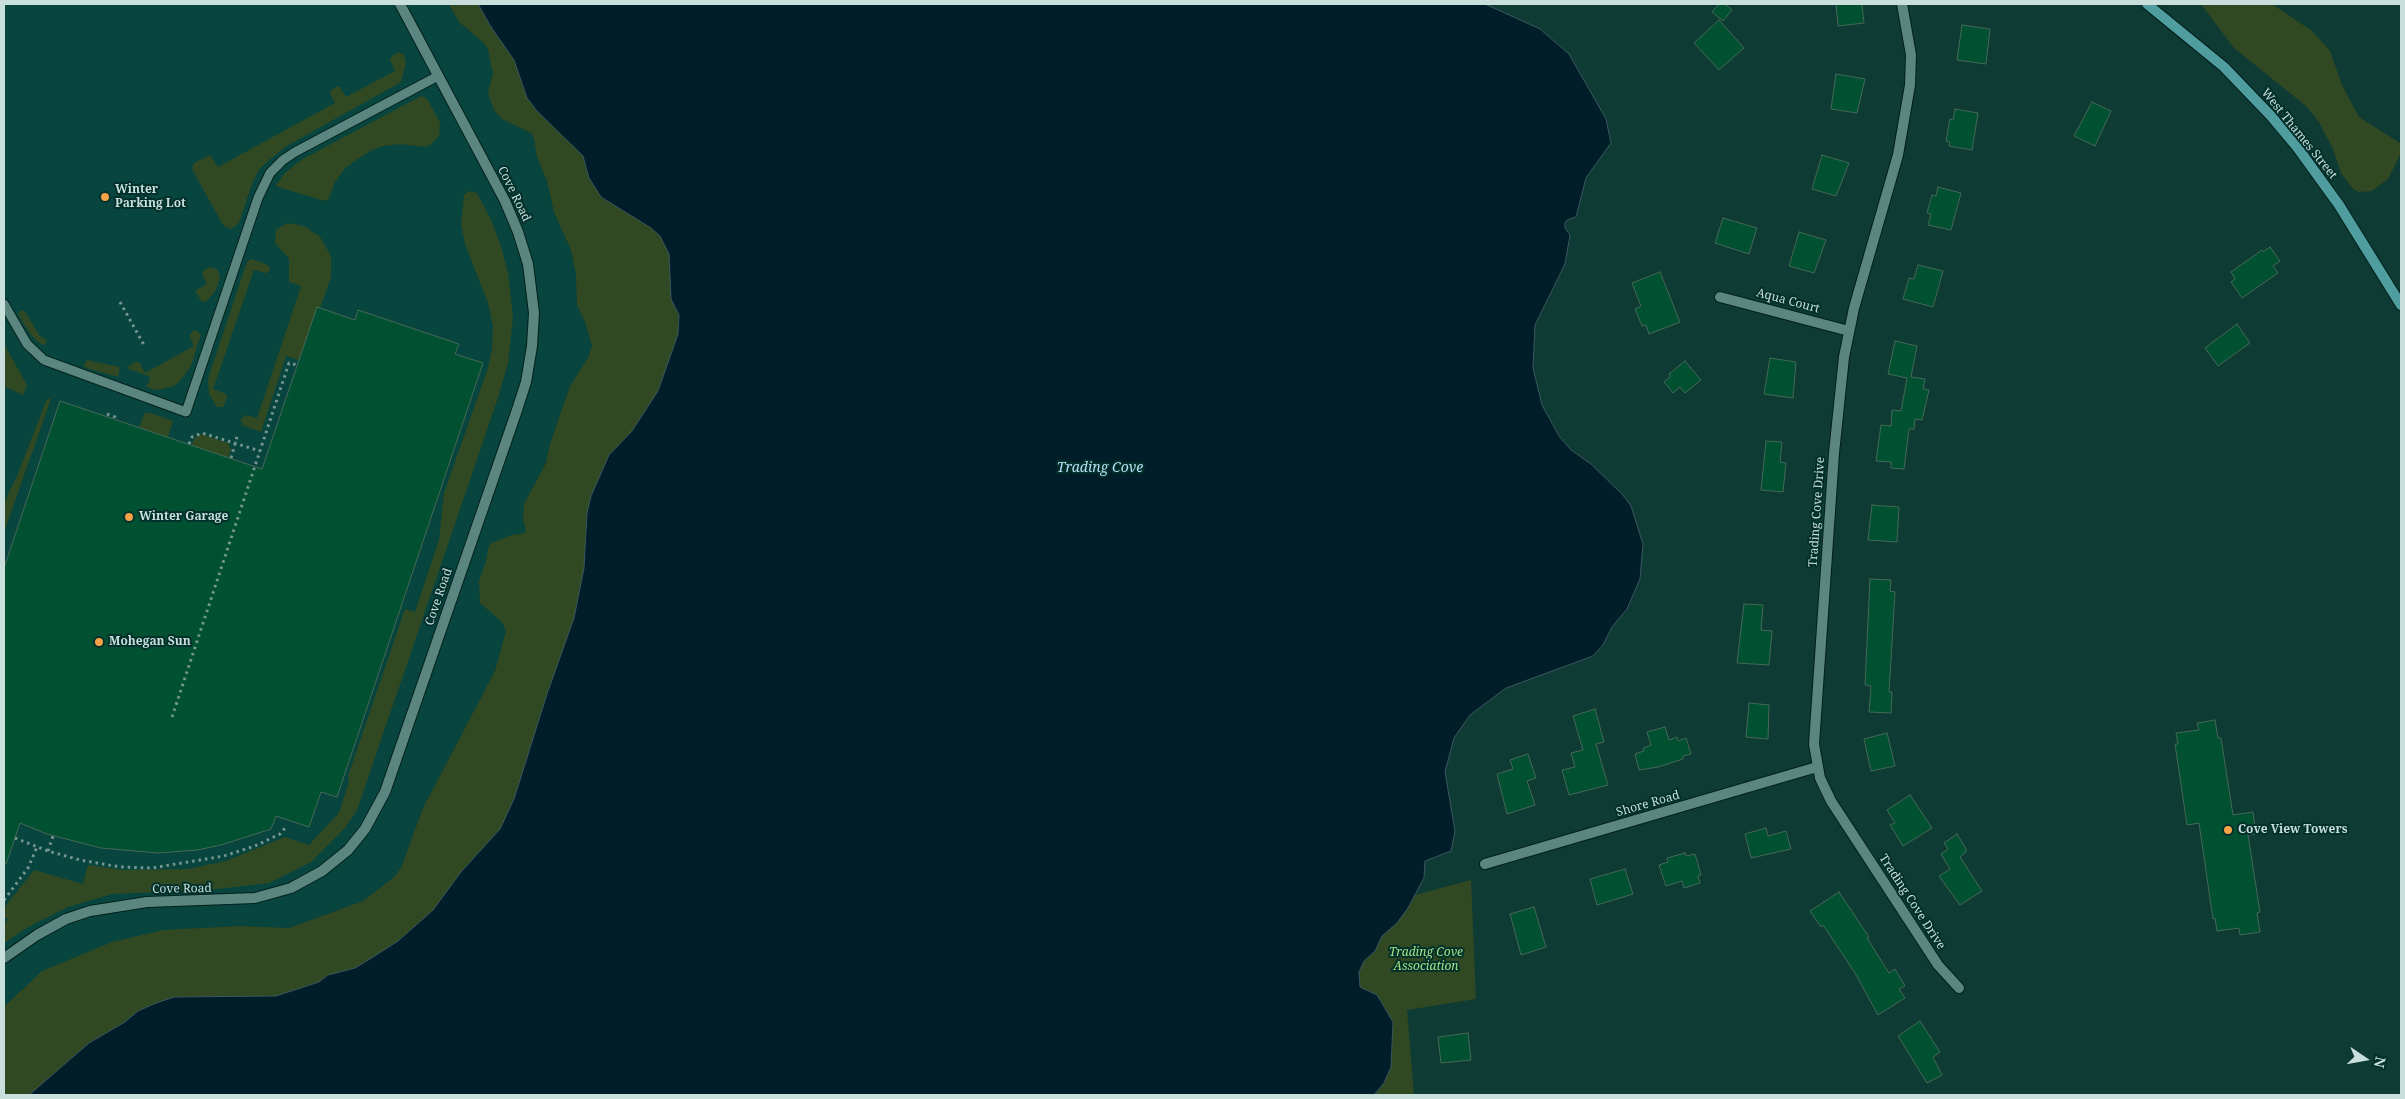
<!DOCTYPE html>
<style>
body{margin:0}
#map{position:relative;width:2405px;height:1099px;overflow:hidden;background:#0f3b35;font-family:"Noto Serif",serif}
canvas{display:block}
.frame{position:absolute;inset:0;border:5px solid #c8dfdb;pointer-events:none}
.north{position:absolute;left:2340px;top:1034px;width:50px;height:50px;-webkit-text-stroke:4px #02302b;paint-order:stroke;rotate:102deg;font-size:14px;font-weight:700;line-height:20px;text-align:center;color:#c8dfdb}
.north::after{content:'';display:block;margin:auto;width:18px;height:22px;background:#c8dfdb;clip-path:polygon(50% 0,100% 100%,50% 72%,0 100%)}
</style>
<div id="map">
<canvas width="2405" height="1099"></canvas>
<div class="frame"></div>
<div class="north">N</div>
</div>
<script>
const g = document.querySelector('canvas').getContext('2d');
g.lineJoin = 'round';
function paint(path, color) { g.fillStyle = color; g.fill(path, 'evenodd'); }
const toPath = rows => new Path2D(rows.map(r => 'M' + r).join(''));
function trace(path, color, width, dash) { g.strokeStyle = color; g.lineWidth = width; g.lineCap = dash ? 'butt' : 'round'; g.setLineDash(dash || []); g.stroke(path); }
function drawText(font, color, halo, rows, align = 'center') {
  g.font = font + ' "Noto Serif",serif'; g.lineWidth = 4; g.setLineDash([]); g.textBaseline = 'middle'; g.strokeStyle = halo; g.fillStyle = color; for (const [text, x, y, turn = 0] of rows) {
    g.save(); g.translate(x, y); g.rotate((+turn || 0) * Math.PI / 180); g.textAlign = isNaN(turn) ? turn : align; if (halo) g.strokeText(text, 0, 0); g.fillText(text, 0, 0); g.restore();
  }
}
const built = toPath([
 [4,4,449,4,459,22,485,44,488,50,493,74,488,93,502,119,531,133,534,138,537,157,547,181,554,212,571,250,576,274,577,305,585,322,592,346,588,358,570,386,550,444,546,462,524,504,530,548,495,671,423,808,401,868,393,878,363,901,289,928,239,926,163,930,4,1007]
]);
const green = toPath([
 [449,4,478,4,491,27,514,60,527,98,536,110,583,156,589,178,601,197,651,228,660,236,669,254,671,299,679,315,678,334,658,391,632,431,609,456,591,496,587,513,584,568,574,618,547,694,514,799,500,829,461,872,433,910,398,941,370,959,355,968,328,976,319,982,276,996,174,997,156,1003,138,1011,125,1022,89,1043,29,1095,4,1095,4,1007,42,971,112,942,163,930,239,926,289,928,363,901,393,878,401,868,423,808,495,671,506,631,502,622,480,603,479,581,486,562,488,549,491,543,512,535,526,533,523,517,524,504,546,463,550,444,570,386,588,358,592,346,585,322,577,305,576,274,571,250,554,212,547,181,537,157,534,138,531,133,502,119,494,110,488,93,493,74,488,50,485,44,459,22],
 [2201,4,2272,4,2312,31,2330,51,2342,85,2359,117,2400,143,2400,155,2388,179,2372,191,2359,192,2353,189,2341,173,2333,149,2319,122,2306,106,2234,48],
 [399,52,404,55,406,63,401,82,285,147,261,167,253,181,239,223,231,229,223,225,192,169,194,163,210,155,218,167,335,103,330,93,332,89,339,86,346,97,395,71,390,60,392,56],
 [421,96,427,99,440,122,439,136,430,145,425,147,400,144,383,146,370,151,346,167,335,182,329,198,325,201,278,187,276,185,285,173,301,160],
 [469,191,477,193,491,220,501,246,508,273,513,318,508,363,498,398,357,810,345,828,311,862,269,883,208,890,112,894,68,907,30,926,4,943,4,925,8,919,4,917,4,908,34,870,83,884,88,865,123,870,187,869,226,861,285,837,309,845,339,813,349,781,348,776,405,609,415,612,439,540,444,493,488,368,492,349,493,326,488,303,465,244,461,224,464,195],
 [287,223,304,226,320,237,331,256,331,277,320,308,317,307,299,360,286,356,261,432,242,425,241,419,246,415,257,418,301,286,289,282,289,259,275,243,276,230],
 [251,259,266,264,270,268,269,272,265,273,254,270,213,389,226,394,227,398,223,407,217,407,209,394,208,379,247,262],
 [211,267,218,270,220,278,216,290,207,301,202,302,195,291,207,284,202,274,204,270],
 [20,310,25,312,40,336,47,341,45,344,43,345,37,341,29,332,18,314],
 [195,330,201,334,191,366,179,382,172,387,156,390,146,387,150,380,149,376,126,368,135,362,139,362,145,373,194,346,189,335],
 [4,344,27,385,23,395,4,386],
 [87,360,120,367,118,377,86,368,83,366],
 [47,399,51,399,4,532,4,503,17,476],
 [145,413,151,413,173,421,168,437,139,427],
 [201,434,228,443,231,450,228,458,192,445,194,439],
 [1471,880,1476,999,1407,1010,1414,1095,1374,1095,1384,1083,1391,1067,1393,1022,1379,998,1360,987,1358,977,1362,964,1375,951,1383,935,1405,913,1415,895]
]);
const water = toPath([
 [478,4,1485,4,1540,29,1569,54,1606,119,1611,143,1586,178,1576,217,1567,220,1565,223,1565,228,1570,235,1565,264,1535,325,1533,368,1542,405,1559,436,1571,450,1591,464,1622,494,1631,506,1643,544,1640,579,1627,609,1612,627,1603,645,1593,656,1506,688,1470,715,1454,738,1445,772,1455,831,1451,851,1425,861,1424,878,1408,908,1397,923,1382,936,1375,951,1364,961,1359,972,1360,987,1377,995,1393,1022,1391,1067,1384,1083,1374,1095,29,1095,89,1043,125,1022,138,1011,156,1003,174,997,276,996,319,982,328,975,355,968,370,959,398,941,433,910,461,872,500,829,514,799,547,694,574,618,584,568,587,513,591,496,609,455,632,431,658,391,678,334,679,315,671,299,669,254,660,236,651,228,601,197,589,178,583,156,536,110,527,98,514,60,491,27,478,4]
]);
const building = toPath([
 [1719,4,1725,4,1732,10,1723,21,1712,12,1719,4],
 [1836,4,1862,4,1864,23,1838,26,1836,4],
 [1719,20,1744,48,1719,70,1694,43,1719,20],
 [1962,25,1990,29,1986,64,1957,60,1962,25],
 [1836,74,1865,79,1857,113,1831,109,1836,74],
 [2092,102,2111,111,2095,146,2074,136,2092,102],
 [1955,109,1978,113,1972,150,1949,146,1950,142,1946,141,1950,119,1953,120,1955,109],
 [1822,155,1849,163,1836,196,1812,189,1822,155],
 [1938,187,1961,193,1951,230,1928,225,1931,214,1927,213,1932,195,1936,196,1938,187],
 [1723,218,1757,228,1749,254,1715,243,1723,218],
 [1799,232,1826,240,1814,273,1789,266,1799,232],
 [2270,247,2280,261,2273,266,2278,273,2242,298,2231,282,2235,279,2231,272,2262,250,2263,252,2270,247],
 [1918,265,1943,271,1933,307,1903,299,1909,278,1914,279,1918,265],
 [1660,272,1680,322,1649,334,1646,325,1642,326,1635,309,1641,306,1632,283,1660,272],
 [317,307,355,320,358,310,459,344,455,354,483,363,337,797,321,792,309,827,276,816,271,829,221,845,197,850,158,853,101,848,47,834,20,823,6,864,4,863,4,568,60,401,262,469,317,307],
 [2237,324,2250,343,2218,366,2205,348,2237,324],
 [1895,341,1917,346,1911,377,1925,379,1923,389,1929,390,1922,420,1915,419,1914,429,1909,429,1904,469,1891,468,1891,462,1876,461,1881,425,1891,426,1892,410,1901,411,1907,378,1888,374,1895,341],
 [1770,358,1796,362,1793,398,1764,394,1770,358],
 [1685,361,1701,380,1685,393,1680,387,1673,393,1664,382,1671,376,1669,374,1685,361],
 [1766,441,1782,442,1780,462,1786,463,1783,492,1761,490,1766,441],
 [1872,505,1899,507,1897,542,1868,540,1872,505],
 [1870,579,1891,580,1890,591,1895,592,1889,692,1892,692,1891,713,1869,712,1871,686,1865,685,1870,579],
 [1744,604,1763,605,1761,630,1772,631,1769,665,1737,663,1744,604],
 [1749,703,1769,705,1768,739,1746,737,1749,703],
 [1595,709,1604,742,1596,744,1608,785,1569,795,1562,770,1575,767,1571,753,1583,750,1573,716,1595,709],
 [2215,720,2218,738,2221,738,2233,815,2253,812,2256,834,2248,835,2260,912,2257,913,2260,932,2240,935,2239,928,2217,931,2215,918,2213,919,2199,823,2187,825,2175,744,2178,744,2176,733,2199,730,2197,723,2215,720],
 [1665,727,1669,740,1677,737,1678,741,1686,738,1691,754,1683,756,1683,759,1658,767,1639,770,1635,754,1644,751,1643,748,1651,745,1647,732,1665,727],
 [1887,733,1895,766,1871,771,1864,739,1887,733],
 [1528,754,1536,778,1527,781,1535,805,1507,814,1497,774,1513,769,1510,760,1528,754],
 [1910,795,1932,828,1903,846,1890,825,1895,823,1887,810,1910,795],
 [1766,828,1768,836,1786,831,1791,849,1751,858,1745,834,1766,828],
 [1957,834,1966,849,1966,852,1960,857,1982,891,1960,905,1939,876,1950,869,1941,854,1948,849,1944,843,1957,834],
 [1685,853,1686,856,1695,854,1701,875,1698,876,1700,883,1684,888,1682,881,1666,886,1659,865,1668,862,1667,858,1685,853],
 [1625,869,1633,894,1597,905,1590,879,1625,869],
 [1839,892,1869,937,1867,938,1889,973,1895,969,1905,986,1899,989,1905,998,1878,1015,1855,973,1823,925,1821,927,1810,911,1839,892],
 [1534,907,1546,947,1521,955,1510,914,1534,907],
 [1920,1021,1940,1052,1933,1057,1942,1075,1927,1083,1898,1036,1920,1021],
 [1468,1033,1471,1060,1441,1063,1438,1037,1468,1033]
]);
const path = toPath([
 [120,302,144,345],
 [107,414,115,417,115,419],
 [189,444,192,437,202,433,260,451],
 [231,458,238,433],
 [172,717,289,363,297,365],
 [15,838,48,851,80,860,120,867,152,868,224,856,255,846,280,834,285,828],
 [48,851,53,836],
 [4,900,28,868,37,847]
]);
const service = toPath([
 [4,304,27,344,44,360,186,412,258,198,270,173,283,160,295,152,438,76]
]);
const minor = toPath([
 [1902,4,1911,55,1910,85,1898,155,1854,308,1844,357,1834,453,1814,744,1820,778,1831,801,1938,965,1959,988],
 [1720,297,1849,331],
 [1485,864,1817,767],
 [4,958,37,935,66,919,90,911,147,902,255,898,291,888,322,871,348,850,365,829,385,792,517,410,526,382,532,346,534,313,528,264,518,232,505,201,400,4]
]);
const secondary = toPath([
 [2147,4,2224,67,2271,116,2297,147,2339,205,2401,305]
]);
const markers = [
 [105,197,5,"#f7a149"],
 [129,517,5,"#f7a149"],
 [99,642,5,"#f7a149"],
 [2228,830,5,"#f7a149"]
];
const streetNames = [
 ["West Thames Street",2299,134,51],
 ["Cove Road",514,194,64],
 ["Aqua Court",1788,301,15],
 ["Trading Cove Drive",1817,512,-86],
 ["Cove Road",439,597,-71],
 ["Shore Road",1648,804,-16],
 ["Cove Road",182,889,-1],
 ["Trading Cove Drive",1912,902,57]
];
const poiNames = [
 ["Winter",115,190],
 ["Parking Lot",115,204],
 ["Winter Garage",139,517],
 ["Mohegan Sun",109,642],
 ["Cove View Towers",2238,830]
];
const parkNames = [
 ["Trading Cove",1426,953],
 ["Association",1426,967]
];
const waterNames = [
 ["Trading Cove",1100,468]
];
paint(built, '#09453f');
paint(green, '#304922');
paint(water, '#001d2a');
trace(water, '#3c575f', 1);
paint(building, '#005032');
trace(building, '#476856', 1);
trace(service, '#00201c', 11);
trace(minor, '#00201c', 12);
trace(secondary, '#00201c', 12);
trace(path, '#749590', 3, [2.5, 4]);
trace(service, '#5b867f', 9);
trace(minor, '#5b867f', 10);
trace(secondary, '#4f9d9e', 10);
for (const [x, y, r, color] of markers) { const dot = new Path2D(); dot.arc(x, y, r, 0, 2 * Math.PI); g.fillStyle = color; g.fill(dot); trace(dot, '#02302b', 2); }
drawText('12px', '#c8dfdb', '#02302b', streetNames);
drawText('bold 12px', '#c8dfdb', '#02302b', poiNames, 'left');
drawText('italic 12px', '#a4e284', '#02302b', parkNames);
drawText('italic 14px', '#b4dff6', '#02302b', waterNames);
</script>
